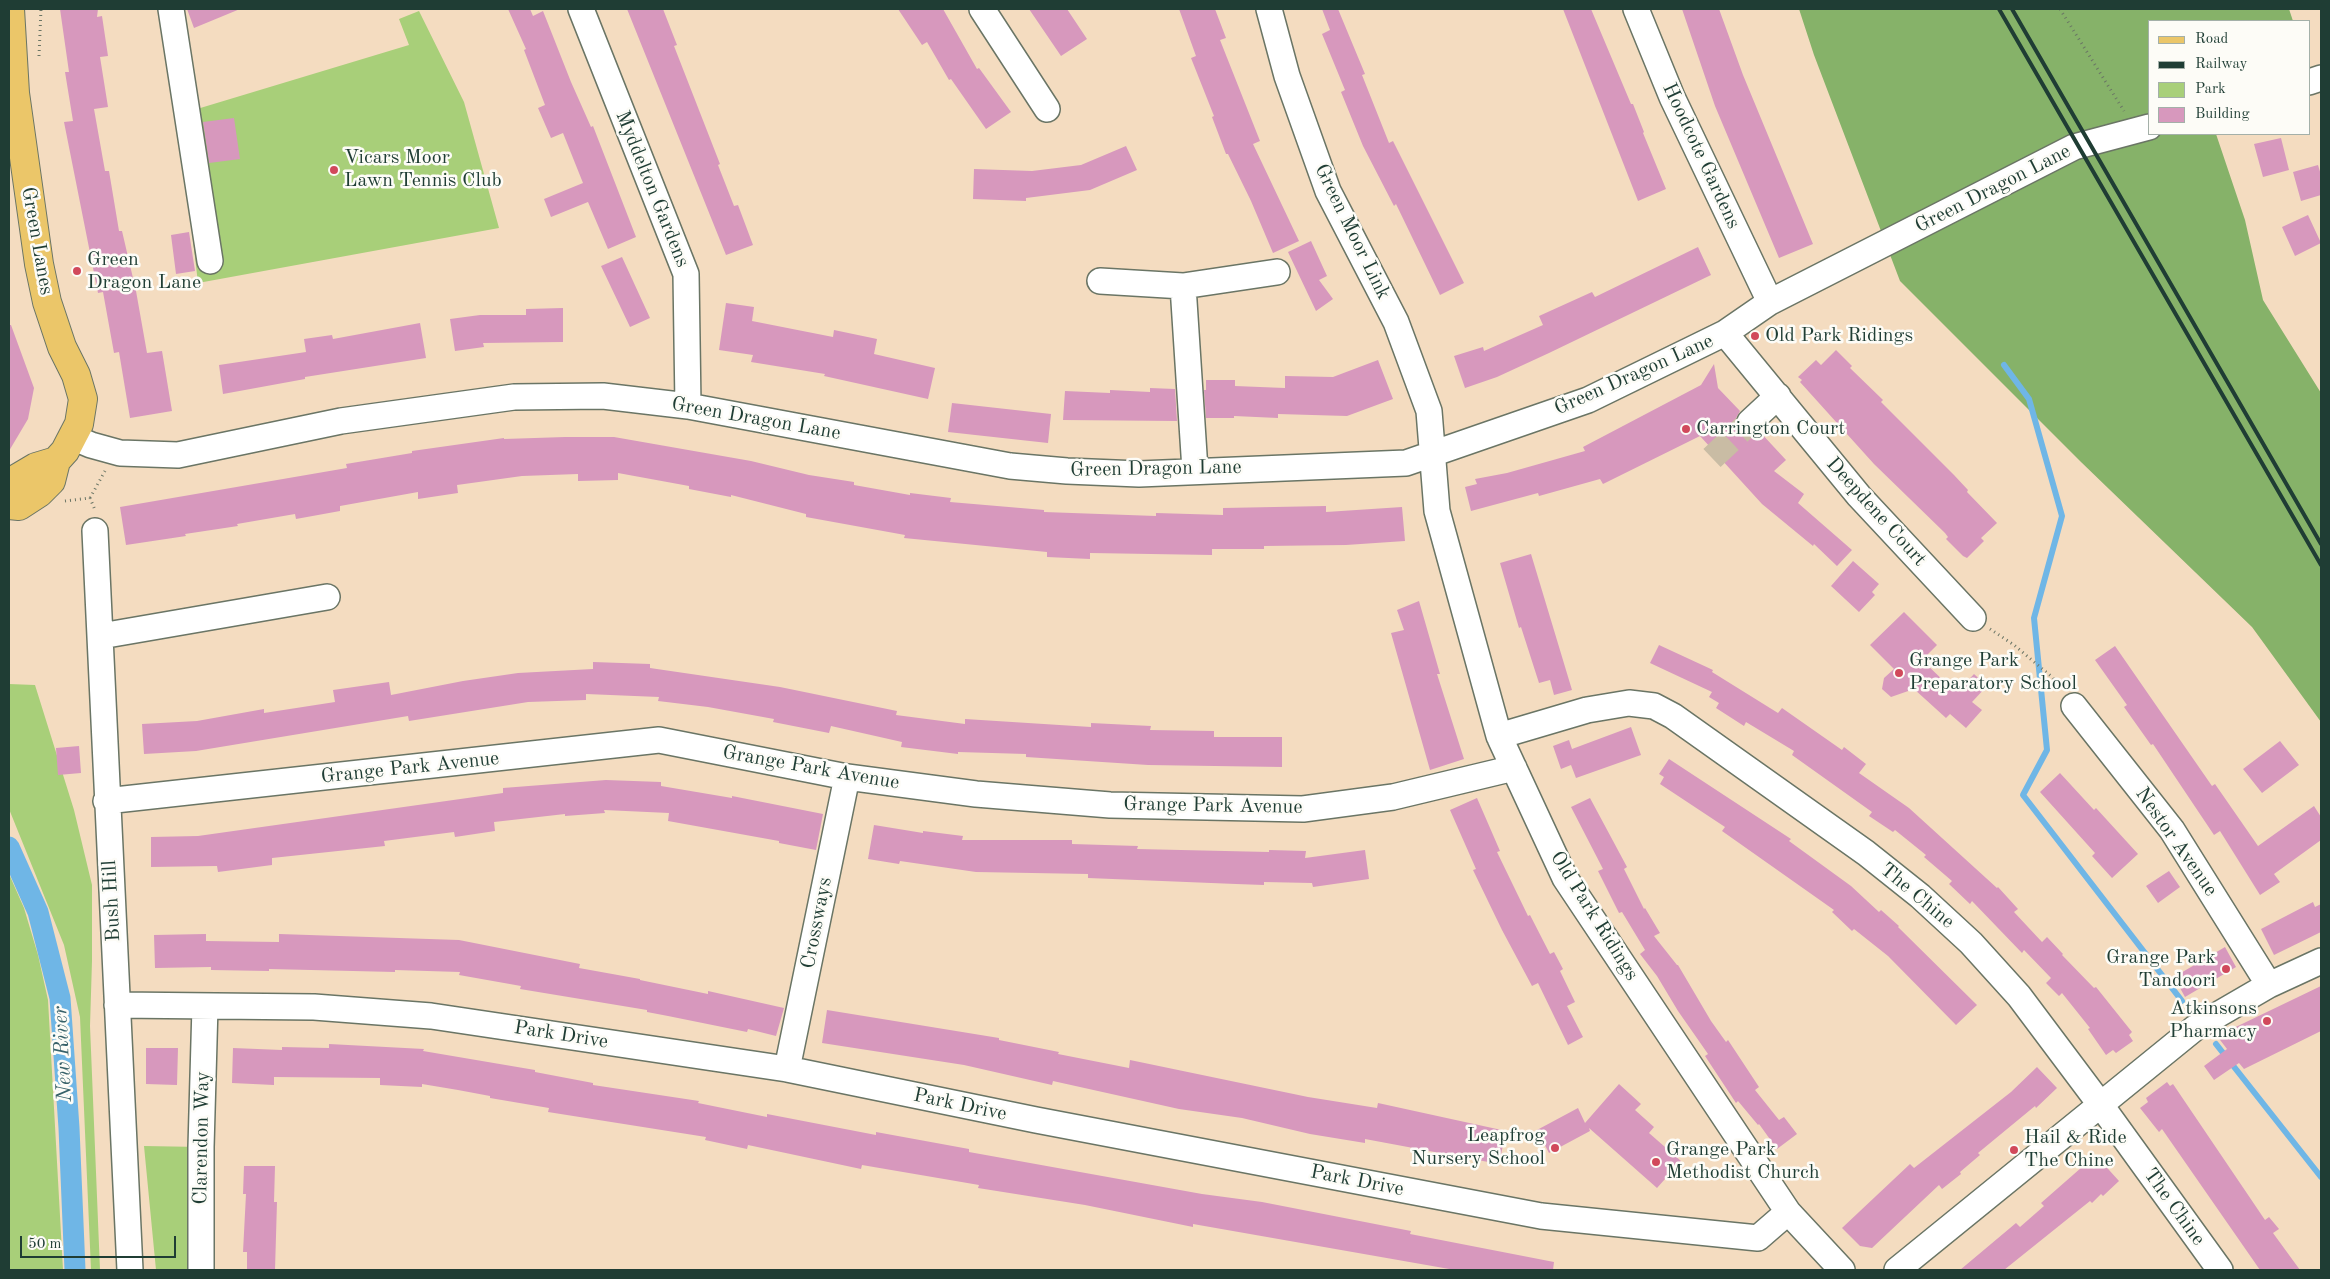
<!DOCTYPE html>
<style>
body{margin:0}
#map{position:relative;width:2330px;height:1279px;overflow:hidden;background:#f4dcc0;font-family:"Old Standard TT",serif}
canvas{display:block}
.frame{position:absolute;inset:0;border:10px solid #1f3d34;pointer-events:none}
.legend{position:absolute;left:2148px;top:20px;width:162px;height:115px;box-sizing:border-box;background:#fdfcf7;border:1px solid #a4b0a9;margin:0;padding:6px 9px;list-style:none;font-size:15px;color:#1f3d34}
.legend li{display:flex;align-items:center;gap:10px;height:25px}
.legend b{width:25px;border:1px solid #a4b0a9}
.scale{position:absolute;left:20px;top:1236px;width:156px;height:22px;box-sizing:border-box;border:2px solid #1f3d34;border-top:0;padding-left:6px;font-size:15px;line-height:18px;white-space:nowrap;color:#1f3d34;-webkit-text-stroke:4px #fdfcf7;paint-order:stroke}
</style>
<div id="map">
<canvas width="2330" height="1279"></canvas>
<div class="frame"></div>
<ul class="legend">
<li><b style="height:6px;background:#ebc669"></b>Road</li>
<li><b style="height:6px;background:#1f3d34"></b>Railway</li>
<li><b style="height:14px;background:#a8cf79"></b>Park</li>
<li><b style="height:14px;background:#d798bd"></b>Building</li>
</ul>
<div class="scale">50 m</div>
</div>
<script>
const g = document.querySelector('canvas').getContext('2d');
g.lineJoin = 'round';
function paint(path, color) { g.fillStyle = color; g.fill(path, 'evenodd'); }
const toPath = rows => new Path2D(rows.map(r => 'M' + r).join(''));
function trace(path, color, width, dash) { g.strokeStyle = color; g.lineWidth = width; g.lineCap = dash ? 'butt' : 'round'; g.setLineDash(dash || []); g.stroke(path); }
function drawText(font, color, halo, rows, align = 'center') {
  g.font = font + ' "Old Standard TT",serif'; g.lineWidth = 5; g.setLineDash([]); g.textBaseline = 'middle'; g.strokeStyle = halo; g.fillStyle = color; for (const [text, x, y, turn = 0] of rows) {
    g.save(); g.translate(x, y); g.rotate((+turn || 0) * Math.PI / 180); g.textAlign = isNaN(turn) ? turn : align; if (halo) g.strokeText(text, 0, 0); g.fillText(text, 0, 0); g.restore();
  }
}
const green = toPath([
 [419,11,464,102,499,228,198,283,178,112,197,109,409,45,399,19],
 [9,684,35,685,74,810,92,885,92,961,90,1026,100,1270,91,1270,80,1017,64,945,9,809],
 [9,874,24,908,38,955,48,1000,63,1270,9,1270],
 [144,1146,201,1147,201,1270,156,1270]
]);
const forest = toPath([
 [1799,9,2289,9,2293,21,2149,21,2149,134,2216,134,2245,220,2263,300,2321,393,2321,722,2252,627,2081,462,1900,281,1814,55]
]);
const stream = toPath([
 [2004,365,2029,399,2062,516,2034,618,2047,750,2023,795,2182,1001],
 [2216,1044,2321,1177]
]);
const canal = toPath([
 [9,847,38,912,60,998,69,1128,75,1270]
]);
const building = toPath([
 [60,9,98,9,97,17,102,16,108,56,100,57,108,107,94,109,105,171,109,171,119,231,122,231,136,291,147,353,162,351,172,411,130,418,119,352,114,353,103,292,98,293,64,122,73,121,65,72,69,72],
 [187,9,240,9,194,28],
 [508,9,530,9,533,16,543,11,571,82,591,127,593,126,636,237,608,249,588,202,551,217,544,199,583,183,563,133,551,138,538,108,545,105,524,50,526,49],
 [627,9,663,9,677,45,674,46,720,164,718,165,734,206,738,205,753,245,726,255],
 [898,9,943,9,977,69,979,68,1011,112,986,129,951,79,949,80,927,42,922,45],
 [1029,9,1067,9,1087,39,1061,56],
 [1179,9,1215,9,1226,38,1220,40,1260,141,1253,144,1299,241,1273,253,1251,201,1228,154,1226,154,1212,117,1214,116,1191,58,1196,56],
 [1322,9,1338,9,1365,74,1362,75,1389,143,1393,141,1464,283,1440,295,1396,204,1394,206,1363,146,1341,92,1345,90,1322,34,1330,30],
 [1563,9,1591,9,1631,104,1633,104,1644,132,1643,133,1666,189,1638,201],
 [1682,9,1719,9,1743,75,1813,244,1779,258,1715,106],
 [234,118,240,159,209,163,203,122],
 [2281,138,2289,170,2263,177,2254,144],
 [1126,146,1137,170,1090,190,1026,198,1026,201,973,199,974,169,1032,171,1081,165],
 [2318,165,2321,175,2321,195,2301,201,2293,172],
 [2308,215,2321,243,2295,256,2282,227],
 [189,232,195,271,176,274,171,235],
 [1311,241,1327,276,1319,280,1333,299,1316,311,1288,252],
 [1698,247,1711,275,1549,353,1497,377,1465,388,1454,356,1483,347,1484,351,1543,325,1539,316,1592,292,1595,297],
 [622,257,650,318,630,327,601,266],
 [726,303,754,307,752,321,833,337,834,330,877,339,874,354,935,368,928,399,824,376,825,374,751,362,753,355,719,350],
 [563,308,563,342,483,343,484,347,455,351,450,319,480,315,526,315,526,309],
 [420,323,426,358,305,377,305,379,223,394,219,365,306,352,304,339,332,335,333,339],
 [9,325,11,325,34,388,28,419,9,451],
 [1836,350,1852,366,1850,368,1883,400,1881,402,1954,475,1968,490,1967,492,1997,523,1981,538,1984,541,1967,558,1963,556,1946,539,1948,537,1945,533,1874,464,1800,382,1802,380,1798,377,1816,360,1821,365],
 [1378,360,1393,399,1347,416,1278,414,1278,418,1234,416,1234,418,1206,418,1204,390,1206,390,1206,380,1235,380,1235,386,1285,388,1285,376,1333,377],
 [1714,364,1718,388,1740,411,1736,418,1736,425,1739,431,1746,436,1754,436,1760,432,1786,460,1774,471,1804,494,1798,503,1852,550,1837,566,1814,544,1813,546,1762,504,1700,436,1603,484,1600,479,1539,496,1538,493,1471,511,1465,487,1477,484,1475,479,1507,473,1585,451,1583,447,1701,385],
 [1150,388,1175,389,1177,421,1063,420,1065,391,1110,393,1110,390,1150,392],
 [952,403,1051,414,1048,443,948,432],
 [565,437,614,437,751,461,809,475,854,482,854,485,910,495,910,493,951,498,950,502,1044,510,1044,512,1156,516,1156,513,1223,515,1223,508,1326,506,1326,512,1402,507,1405,541,1346,545,1264,546,1264,549,1212,549,1212,555,1090,553,1090,559,1047,557,1047,552,904,538,905,535,806,517,806,514,731,495,731,497,689,489,689,486,618,473,618,480,578,481,578,474,522,476,457,485,458,493,418,499,418,492,340,506,340,511,296,519,295,514,237,524,238,526,185,534,186,536,126,545,120,507,347,468,346,464,412,453,412,451,504,438,504,439],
 [1531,554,1572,690,1554,695,1550,680,1539,683,1521,627,1519,628,1500,563],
 [1853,561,1879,584,1872,592,1875,595,1859,612,1831,586],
 [1419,601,1440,674,1437,674,1464,759,1430,770,1391,633,1404,630,1397,610],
 [1904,612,1937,645,1922,660,1949,686,1953,682,1960,689,1974,674,1987,686,1972,702,1982,710,1966,728,1950,714,1946,718,1914,689,1891,697,1882,689,1884,678,1894,669,1870,645],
 [1659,645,1713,670,1712,672,1778,713,1782,708,1842,750,1844,747,1866,764,1859,773,1909,808,1997,888,1998,887,2018,909,2014,912,2042,942,2047,937,2063,954,2062,955,2094,988,2096,987,2132,1032,2129,1035,2133,1041,2116,1053,2113,1050,2106,1055,2088,1029,2090,1028,2062,993,2059,996,2046,983,2051,978,2024,950,2022,953,1972,901,1970,904,1949,884,1952,881,1924,857,1926,855,1895,830,1893,832,1869,816,1872,812,1792,755,1794,751,1746,722,1744,726,1716,708,1719,703,1709,697,1712,692,1650,663],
 [2115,646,2212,786,2215,784,2258,846,2314,806,2321,817,2321,840,2274,874,2280,882,2260,895,2220,831,2214,835,2153,744,2151,745,2124,707,2127,705,2095,660],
 [593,662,650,664,650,668,780,687,897,711,896,715,965,724,965,719,1091,727,1091,723,1151,726,1150,730,1214,731,1214,737,1282,737,1282,767,1148,765,1026,757,1026,754,958,752,958,754,901,747,902,742,831,726,829,733,773,722,774,719,708,707,658,701,659,697,586,694,586,700,528,702,409,721,408,716,196,751,144,754,142,724,197,721,264,709,264,713,335,702,333,690,389,682,391,695,463,681,518,673,593,669],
 [1631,727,1641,755,1576,778,1571,765,1561,769,1553,746,1569,740,1572,749],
 [2280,741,2299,765,2262,793,2243,769],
 [79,746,81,773,58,775,56,748],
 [1669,759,1791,839,1789,841,1851,886,1879,912,1881,910,1899,926,1898,927,1977,1005,1956,1025,1888,956,1854,929,1852,931,1832,912,1834,910,1722,831,1725,827,1660,784,1664,777,1659,774],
 [2060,773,2094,810,2096,808,2138,854,2112,878,2092,856,2095,853,2040,792],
 [606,780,661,782,661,786,732,798,732,796,823,814,816,850,779,843,779,841,668,821,669,813,604,810,605,813,565,816,565,814,494,822,495,831,455,837,454,832,384,841,385,846,272,858,272,865,218,872,217,866,151,867,151,837,198,836,503,793,503,788],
 [1477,798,1500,851,1497,852,1528,916,1530,915,1550,954,1554,952,1563,969,1560,971,1575,1002,1567,1006,1583,1037,1568,1045,1538,983,1532,986,1502,930,1473,870,1476,869,1450,810],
 [1590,798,1627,867,1624,869,1644,909,1645,908,1660,933,1654,936,1677,965,1678,965,1711,1021,1726,1042,1728,1040,1759,1087,1755,1090,1779,1120,1784,1117,1797,1134,1777,1149,1759,1124,1758,1125,1738,1101,1736,1103,1705,1056,1708,1054,1678,1011,1657,976,1640,954,1645,950,1622,912,1619,913,1598,871,1603,869,1571,807],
 [874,825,923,833,923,831,963,836,962,840,1072,840,1072,844,1138,846,1137,849,1269,852,1269,850,1306,851,1305,858,1365,850,1369,879,1313,887,1312,883,1264,882,1264,885,1236,884,1088,878,1088,874,976,872,900,861,899,864,868,859],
 [2169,871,2180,887,2158,903,2146,886],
 [2313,902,2315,907,2321,904,2321,932,2274,955,2261,929],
 [206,934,206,941,279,942,279,934,459,940,580,964,579,968,640,979,640,980,708,994,708,991,784,1008,776,1036,748,1029,747,1032,668,1016,647,1012,647,1010,520,989,521,986,459,975,460,972,395,970,395,972,269,969,269,971,211,970,211,967,155,968,154,935],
 [2225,947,2236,967,2185,997,2174,977],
 [2321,986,2321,1031,2244,1069,2239,1063,2214,1080,2204,1066,2227,1049,2217,1036],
 [827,1010,999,1038,999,1040,1059,1052,1058,1054,1129,1068,1130,1060,1308,1097,1377,1108,1378,1103,1506,1131,1499,1164,1365,1139,1365,1143,1310,1134,1242,1118,1179,1109,1053,1081,1052,1085,964,1065,822,1043],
 [329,1044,424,1049,423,1051,535,1070,535,1072,593,1083,593,1085,699,1101,698,1103,767,1117,767,1114,876,1135,876,1132,969,1149,969,1152,1202,1194,1262,1202,1411,1231,1410,1234,1554,1262,1553,1270,1455,1270,1193,1224,1193,1227,1085,1205,978,1188,979,1185,944,1179,862,1165,861,1169,748,1145,747,1149,705,1140,706,1137,548,1112,549,1108,490,1098,490,1096,458,1090,422,1084,422,1087,380,1085,380,1078,274,1077,274,1085,232,1083,233,1048,282,1050,282,1047,329,1048],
 [146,1048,178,1048,177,1085,146,1084],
 [2037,1067,2057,1088,2036,1108,2035,1106,1978,1153,1980,1155,1960,1172,1961,1174,1942,1189,1939,1185,1872,1248,1860,1246,1842,1228,1910,1164,1914,1168,2011,1092],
 [2167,1082,2170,1086,2173,1084,2265,1220,2269,1217,2279,1229,2273,1233,2300,1270,2260,1270,2162,1129,2159,1132,2140,1108,2148,1102,2146,1098],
 [1619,1084,1641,1104,1635,1110,1654,1127,1649,1133,1681,1161,1657,1188,1589,1128,1590,1131,1549,1153,1537,1130,1578,1108,1585,1123],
 [2090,1160,2095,1165,2100,1160,2119,1181,2103,1196,2101,1194,2092,1203,2090,1201,2004,1270,1960,1270,2016,1223,2020,1227,2044,1206,2041,1203],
 [244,1166,275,1166,274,1202,277,1202,275,1270,247,1270,247,1252,243,1252,246,1194,243,1194]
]);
const minorTunnel = toPath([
 [1712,458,1750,422]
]);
const path = toPath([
 [2060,9,2124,111],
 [39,56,41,9],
 [90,498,105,471],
 [65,501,90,498,95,510],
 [1990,629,2014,645,2052,677,2061,689]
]);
const minor = toPath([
 [171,9,210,261],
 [581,9,686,274,688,406],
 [982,9,1047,109],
 [1269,9,1287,76,1328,191,1396,322,1429,411,1437,511,1499,736,1565,878,1788,1212,1842,1270],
 [1636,9,1672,97,1770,302],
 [2309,82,2321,78],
 [1100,281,1183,286,1277,272],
 [1183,286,1195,470],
 [1725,333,1859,496,1973,618],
 [1750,422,1778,396],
 [72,437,91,445,120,453,178,455,341,421,514,397,603,396,688,406,1010,466,1067,471,1139,474,1406,463,1588,400,1725,333,1770,302,2074,147,2149,127],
 [95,531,130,1270],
 [101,636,327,597],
 [2074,706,2172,830,2269,985],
 [1499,736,1587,710,1629,703,1654,706,1673,716,1866,853,1920,896,1971,943,2019,996,2100,1104,2220,1270],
 [106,801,659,740,847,777,976,794,1110,805,1303,809,1393,797,1514,768],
 [117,1005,314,1007,431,1016,787,1069,1036,1120,1541,1216,1758,1238,1788,1212],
 [787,1069,847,777],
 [201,1270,201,1147,205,1006],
 [1897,1270,2195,1028,2269,985,2321,961]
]);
const major = toPath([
 [9,483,36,467,56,461],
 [9,505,19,506,39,493,51,481,56,461,65,451,79,424,83,399,76,375,62,347,47,302,39,264,15,93,10,9]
]);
const rail = toPath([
 [1999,9,2321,565],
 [2012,9,2321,544]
]);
const markers = [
 [334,170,5,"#d1495b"],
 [77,271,5,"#d1495b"],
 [1755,336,5,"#d1495b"],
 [1686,429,5,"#d1495b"],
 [1899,673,5,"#d1495b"],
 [2226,969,5,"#d1495b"],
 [2267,1021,5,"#d1495b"],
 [1555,1148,5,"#d1495b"],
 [2014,1150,5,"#d1495b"],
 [1656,1162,5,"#d1495b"]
];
const streetNames = [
 ["Hoodcote Gardens",1701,156,65],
 ["Myddelton Gardens",652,189,68],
 ["Green Dragon Lane",1993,189,-27],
 ["Green Moor Link",1352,232,64],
 ["Green Lanes",37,241,80],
 ["Green Dragon Lane",1634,375,-24],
 ["Green Dragon Lane",756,419,10],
 ["Green Dragon Lane",1156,469,-1],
 ["Deepdene Court",1876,512,48],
 ["Grange Park Avenue",410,768,-6],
 ["Grange Park Avenue",811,768,10],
 ["Grange Park Avenue",1213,806,1],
 ["Nestor Avenue",2176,842,55],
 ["The Chine",1917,896,40],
 ["Bush Hill",112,901,-93],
 ["Old Park Ridings",1594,916,58],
 ["Crossways",817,923,-79],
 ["Park Drive",561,1035,9],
 ["Park Drive",960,1105,12],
 ["Clarendon Way",202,1138,-89],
 ["Park Drive",1357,1181,11],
 ["The Chine",2174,1207,54]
];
const poiNames = [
 ["Vicars Moor",344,158],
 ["Lawn Tennis Club",344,181],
 ["Green",87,260],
 ["Dragon Lane",87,283],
 ["Old Park Ridings",1765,336],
 ["Carrington Court",1696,429],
 ["Grange Park",1909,661],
 ["Preparatory School",1909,684],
 ["Grange Park",2216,958,"right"],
 ["Tandoori",2216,981,"right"],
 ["Atkinsons",2257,1009,"right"],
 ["Pharmacy",2257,1032,"right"],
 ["Leapfrog",1545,1136,"right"],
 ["Nursery School",1545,1159,"right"],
 ["Hail & Ride",2024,1138],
 ["The Chine",2024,1161],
 ["Grange Park",1666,1150],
 ["Methodist Church",1666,1173]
];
const waterNames = [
 ["New River",63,1054,-93]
];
paint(green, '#a8cf79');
paint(forest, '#86b269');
trace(stream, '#6fb6e6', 6);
trace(canal, '#6fb6e6', 21);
paint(building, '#d798bd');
trace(minorTunnel, '#c9bca4', 25, [25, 12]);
trace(minor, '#6a7565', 28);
trace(major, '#6a7565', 30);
trace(path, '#6a7565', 3, [1, 4]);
trace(minor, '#fff', 25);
trace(major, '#ebc669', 28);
trace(rail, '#1f3d34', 4);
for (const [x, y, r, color] of markers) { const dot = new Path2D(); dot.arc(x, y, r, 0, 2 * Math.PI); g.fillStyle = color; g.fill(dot); trace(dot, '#fdfcf7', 2); }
drawText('20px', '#1f3d34', '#fdfcf7', streetNames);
drawText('20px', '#1f3d34', '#fdfcf7', poiNames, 'left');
drawText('italic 21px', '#376169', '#fdfcf7', waterNames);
</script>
